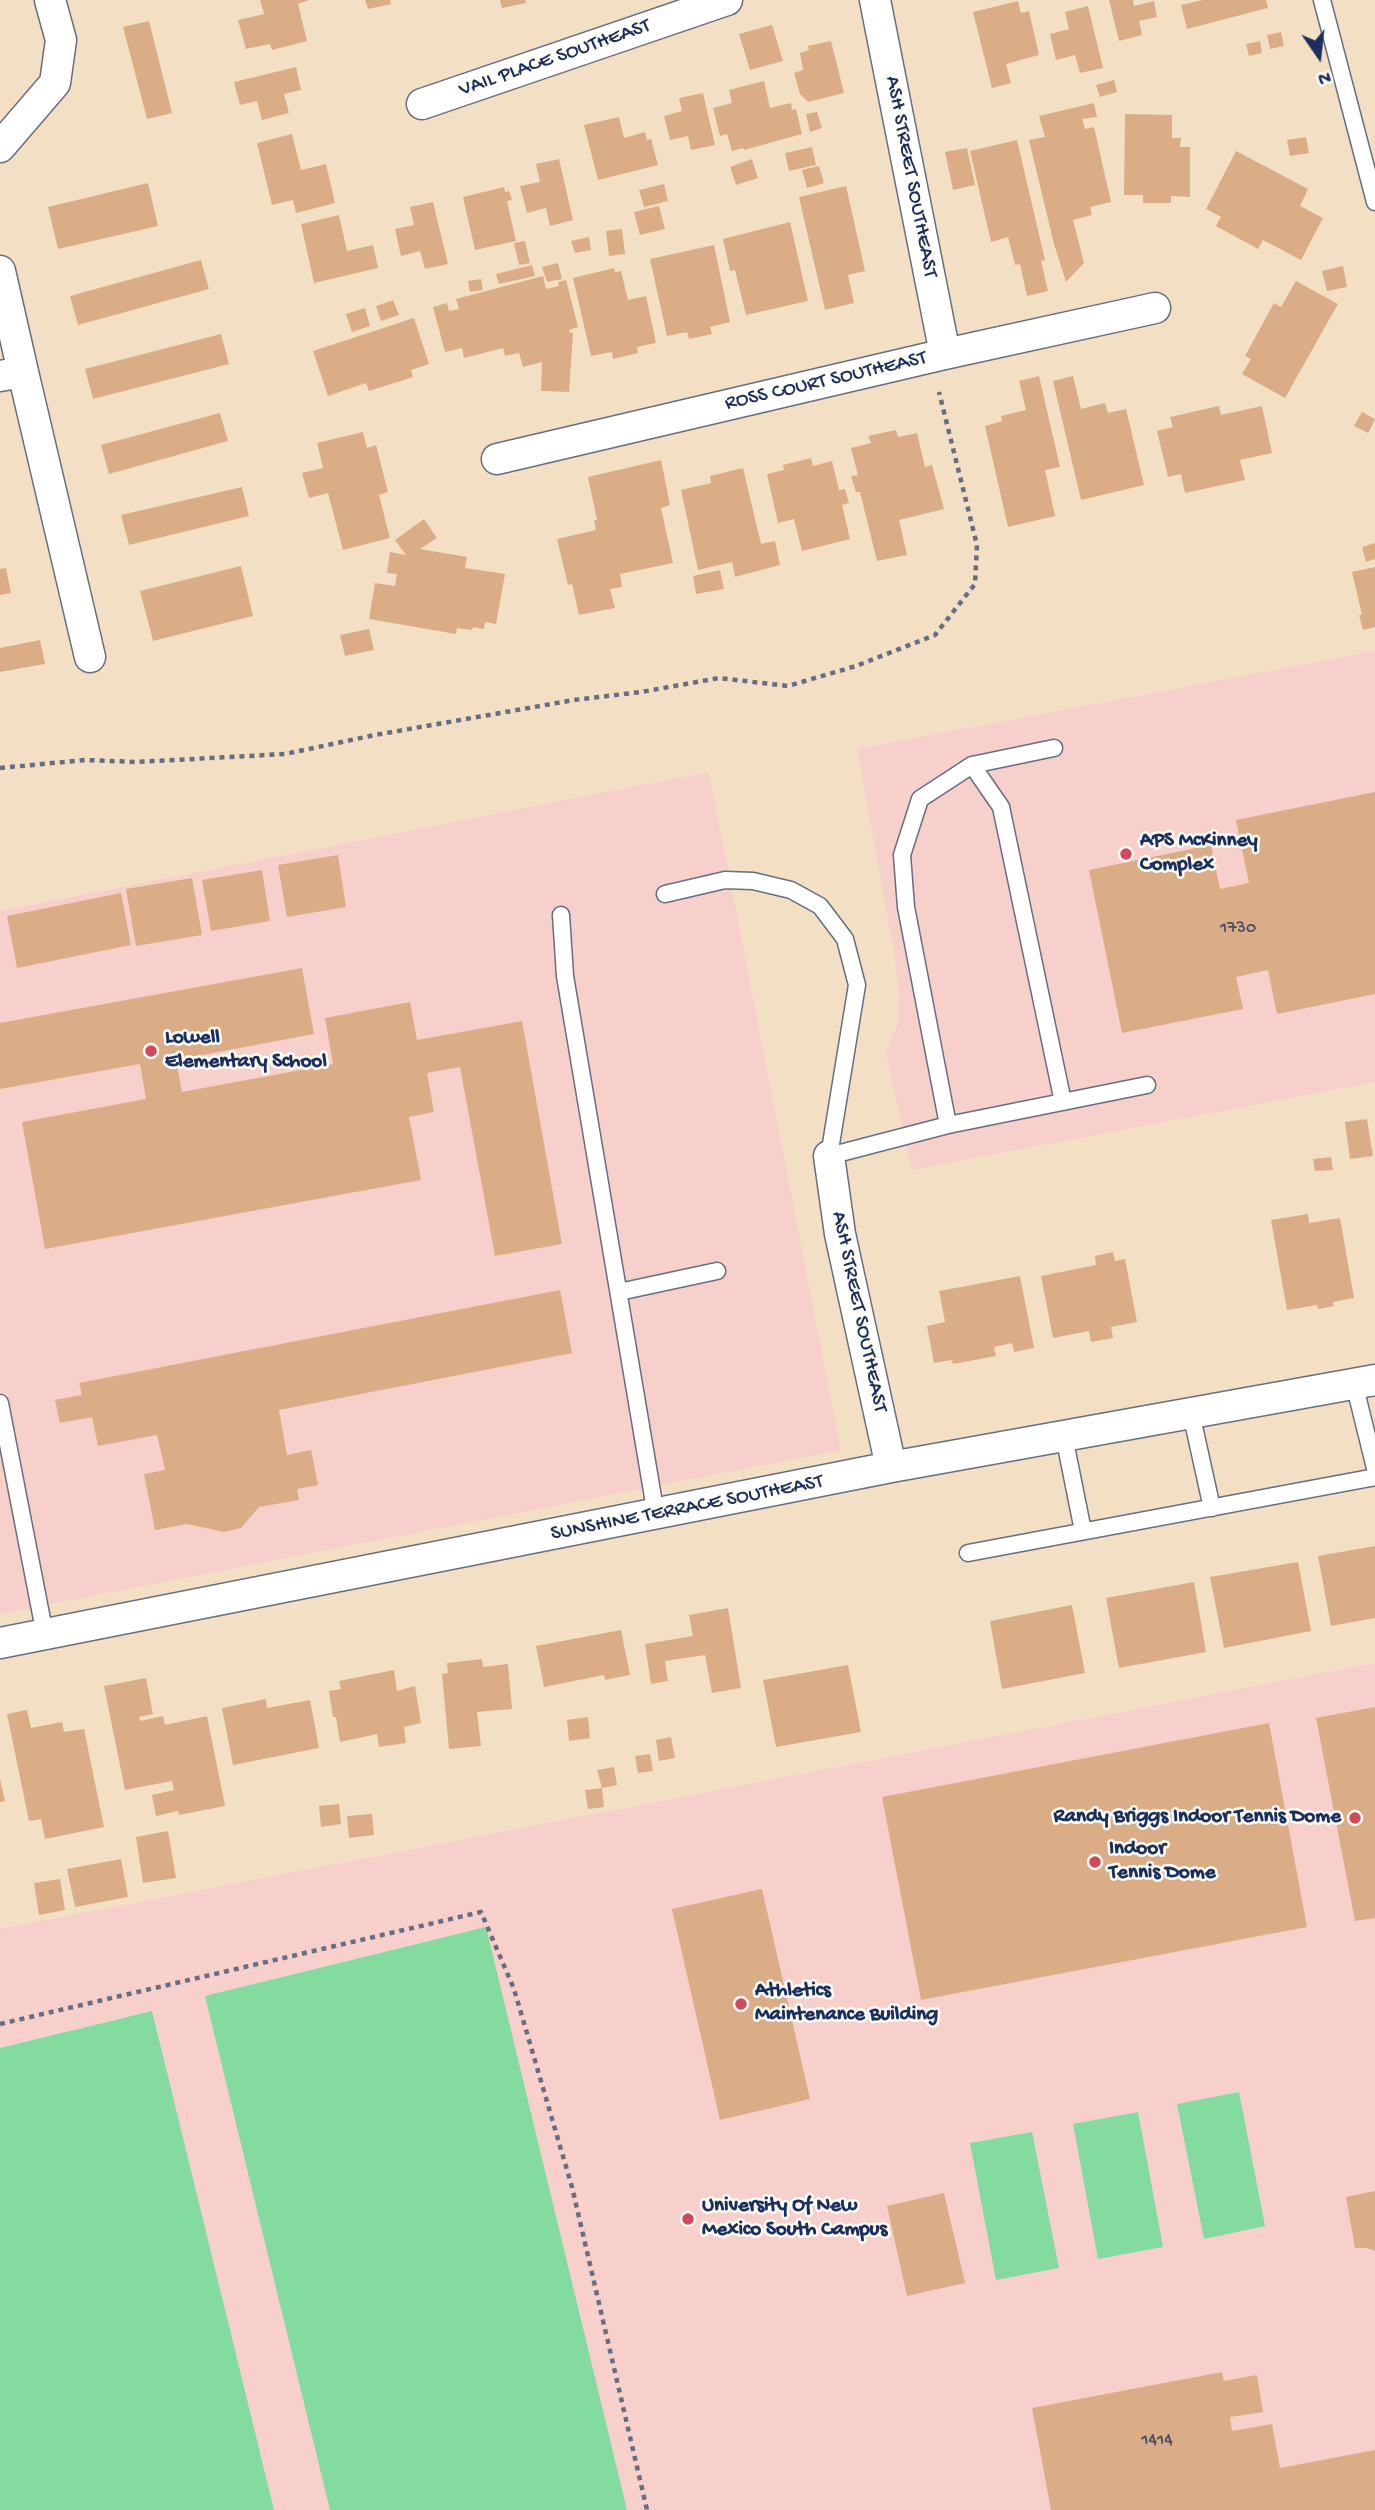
<!DOCTYPE html>
<style>
body{margin:0}
#map{position:relative;width:1375px;height:2510px;overflow:hidden;background:#f3e0c4;font-family:"Gochi Hand",sans-serif}
canvas{display:block}
.north{position:absolute;left:1284px;top:21px;width:70px;height:70px;-webkit-text-stroke:5px #fdfcf7;paint-order:stroke;rotate:166deg;font-size:19px;font-weight:700;line-height:28px;text-align:center;color:#1b2f5e}
.north::after{content:'';display:block;margin:auto;width:24px;height:32px;background:#1b2f5e;clip-path:polygon(50% 0,100% 100%,50% 72%,0 100%)}
</style>
<div id="map">
<canvas width="1375" height="2510"></canvas>
<div class="north">N</div>
</div>
<script>
const g = document.querySelector('canvas').getContext('2d');
g.lineJoin = 'round';
function paint(path, color) { g.fillStyle = color; g.fill(path, 'evenodd'); }
const toPath = rows => new Path2D(rows.map(r => 'M' + r).join(''));
function trace(path, color, width, dash) { g.strokeStyle = color; g.lineWidth = width; g.lineCap = dash ? 'butt' : 'round'; g.setLineDash(dash || []); g.stroke(path); }
function drawText(font, color, halo, rows, align = 'center') {
  g.font = font + ' "Gochi Hand",sans-serif'; g.lineWidth = 5; g.setLineDash([]); g.textBaseline = 'middle'; g.strokeStyle = halo; g.fillStyle = color; for (const [text, x, y, turn = 0] of rows) {
    g.save(); g.translate(x, y); g.rotate((+turn || 0) * Math.PI / 180); g.textAlign = isNaN(turn) ? turn : align; if (halo) g.strokeText(text, 0, 0); g.fillText(text, 0, 0); g.restore();
  }
}
const built = toPath([
 [1375,651,1375,1082,912,1170,886,1054,898,1023,899,995,895,959,857,749],
 [709,772,841,1450,0,1614,0,911],
 [1375,1663,1375,2510,0,2510,0,1929]
]);
const green = toPath([
 [486,1927,627,2510,330,2510,205,1996],
 [152,2011,274,2510,0,2510,0,2048],
 [1239,2092,1265,2226,1204,2239,1177,2104],
 [1138,2112,1163,2247,1098,2259,1073,2124],
 [1032,2132,1059,2268,996,2280,970,2143]
]);
const building = toPath([
 [260,0,309,0,298,4,307,41,272,50,270,44,246,49,238,20,264,14],
 [365,0,390,0,391,4,368,9],
 [500,0,525,0,526,3,502,8],
 [1109,0,1133,0,1134,6,1154,1,1157,17,1139,21,1142,35,1119,41],
 [1203,0,1266,0,1268,8,1187,29,1181,5],
 [1018,1,1021,13,1029,11,1039,55,1006,64,1011,83,992,88,973,12],
 [1088,6,1103,68,1080,73,1075,55,1056,60,1050,34,1069,29,1065,12],
 [149,21,172,113,147,119,123,27],
 [772,25,783,61,750,70,739,34],
 [1281,32,1284,46,1270,49,1267,35],
 [831,41,844,93,808,102,800,94,794,73,803,70,800,53,809,50,808,46],
 [1260,41,1262,53,1249,56,1246,44],
 [296,67,301,90,284,94,289,113,262,120,257,101,240,105,234,82],
 [1114,80,1117,92,1100,97,1096,85],
 [764,81,770,108,791,103,792,110,796,109,802,134,744,150,743,148,732,151,727,134,720,136,713,108,732,103,729,90],
 [703,93,715,145,691,150,688,136,670,140,664,116,682,111,679,98],
 [1094,103,1097,117,1082,119,1085,129,1094,127,1111,202,1090,207,1092,215,1073,220,1084,263,1066,282,1054,244,1029,140,1045,137,1039,116],
 [817,112,822,128,810,132,806,114],
 [1125,114,1172,115,1172,138,1181,138,1180,147,1190,147,1190,197,1171,196,1171,203,1143,203,1143,195,1124,195],
 [619,117,624,138,645,132,647,140,651,139,658,165,598,180,584,125],
 [292,134,301,170,326,164,335,203,296,213,293,200,272,205,257,143],
 [1306,137,1309,153,1290,156,1287,140],
 [1017,140,1045,260,1041,261,1048,291,1027,296,1020,264,1015,265,1008,237,991,242,970,151],
 [812,147,816,165,789,171,785,153],
 [967,148,975,185,953,190,945,152],
 [1236,151,1308,189,1300,206,1323,218,1301,260,1263,240,1258,249,1216,226,1221,217,1206,209],
 [559,159,573,220,550,226,546,208,527,213,520,186,540,182,536,164],
 [752,159,758,178,736,185,730,167],
 [819,166,824,183,807,188,802,170],
 [148,183,158,226,58,249,48,207],
 [664,184,668,201,644,207,639,190],
 [846,186,865,271,848,275,854,303,825,310,799,197],
 [504,187,505,192,509,191,512,200,507,201,516,241,475,250,463,197],
 [433,202,448,264,425,269,420,251,401,256,395,229,414,225,410,207],
 [659,206,665,229,640,235,634,212],
 [339,215,347,251,373,245,378,268,314,283,301,224],
 [790,222,808,301,746,315,735,270,730,271,723,239],
 [622,229,625,254,609,256,606,231],
 [589,237,591,250,575,253,571,241],
 [525,241,530,263,519,265,514,243],
 [714,245,730,322,710,327,712,334,689,339,687,332,667,336,650,259],
 [201,260,209,289,78,325,70,296],
 [558,263,562,279,547,282,542,267],
 [532,265,535,276,499,284,496,274],
 [1343,266,1347,287,1327,291,1322,271],
 [614,268,615,272,621,271,628,300,646,296,656,343,637,347,638,353,613,359,612,352,591,356,573,278],
 [543,276,546,289,559,286,558,282,566,280,578,327,569,330,570,333,573,333,569,392,541,391,542,362,523,367,519,353,505,356,503,348,464,358,462,348,445,352,433,307,447,303,449,311,459,309,456,299],
 [481,279,483,290,470,292,468,281],
 [1296,281,1338,304,1285,398,1242,374,1251,359,1245,356,1274,303,1281,307],
 [393,300,399,315,381,321,376,306],
 [365,308,370,326,352,332,346,314],
 [414,318,429,364,411,370,413,377,369,391,366,383,328,396,313,351],
 [221,334,229,364,93,399,85,369],
 [1039,376,1060,467,1045,470,1055,516,1008,527,985,426,1002,421,1001,416,1026,410,1019,381],
 [1073,376,1081,409,1105,403,1108,413,1126,409,1144,485,1081,500,1053,381],
 [1219,406,1221,415,1262,406,1272,453,1240,460,1245,480,1185,493,1181,474,1168,477,1157,431,1173,427,1170,417],
 [1362,412,1375,419,1368,433,1354,426],
 [220,413,228,441,109,474,101,445],
 [896,430,898,437,917,433,925,467,932,465,944,509,899,520,907,555,877,561,860,492,856,492,851,476,858,475,851,448,871,443,868,436],
 [363,432,367,448,376,445,388,492,379,495,390,538,343,550,328,493,309,498,302,473,323,468,317,443],
 [811,458,813,466,832,461,839,490,845,489,849,503,842,505,850,539,802,551,794,519,778,523,767,474,784,470,783,465],
 [661,460,670,505,661,508,673,563,620,574,622,587,610,589,615,608,579,615,572,584,568,585,557,539,596,530,594,520,597,520,588,477],
 [743,468,761,544,775,541,780,565,735,577,732,562,698,570,681,490,711,483,710,476],
 [242,487,249,516,129,545,121,515],
 [424,519,437,538,420,549,467,557,465,568,505,574,496,624,485,622,484,629,473,627,472,630,457,628,456,634,369,619,375,583,395,586,397,574,387,573,390,552,406,555,395,540],
 [1375,543,1375,559,1366,562,1362,547],
 [241,566,253,616,153,641,140,591],
 [1375,567,1375,627,1363,630,1359,615,1362,615,1352,572],
 [6,568,11,593,0,595,0,569],
 [720,570,724,589,696,594,693,576],
 [369,629,374,650,345,656,340,635],
 [40,640,45,664,0,672,0,648],
 [1375,792,1375,994,1277,1014,1268,970,1236,977,1243,1009,1122,1033,1089,870,1211,845,1220,889,1249,883,1236,820],
 [338,855,346,907,287,917,278,865],
 [262,870,270,921,211,931,202,880],
 [192,878,202,935,136,946,126,889],
 [121,893,131,945,17,968,7,916],
 [302,968,314,1034,176,1060,182,1092,333,1064,325,1018,410,1002,417,1040,522,1021,562,1244,495,1256,460,1067,427,1073,434,1112,409,1117,421,1180,45,1249,22,1122,146,1099,140,1064,0,1089,0,1023],
 [1367,1119,1373,1156,1350,1159,1345,1122],
 [1331,1157,1333,1170,1315,1171,1313,1159],
 [1308,1214,1309,1223,1340,1218,1354,1298,1333,1302,1334,1306,1318,1309,1317,1305,1287,1310,1271,1220],
 [1113,1252,1115,1261,1125,1259,1137,1322,1111,1327,1113,1338,1091,1342,1089,1331,1053,1338,1041,1276,1096,1265,1095,1256],
 [1020,1276,1034,1348,1014,1352,1012,1343,994,1347,996,1356,953,1364,952,1360,934,1363,927,1326,945,1322,939,1291],
 [560,1290,572,1353,279,1410,287,1455,311,1450,318,1485,297,1489,299,1500,259,1507,241,1528,224,1532,187,1524,155,1530,144,1474,165,1470,157,1435,98,1446,92,1417,60,1423,55,1400,82,1395,79,1383],
 [1375,1546,1375,1618,1331,1626,1318,1556],
 [1298,1562,1311,1631,1224,1648,1210,1577],
 [1194,1582,1206,1652,1119,1668,1106,1598],
 [1072,1605,1085,1673,1002,1689,990,1621],
 [728,1608,741,1688,712,1693,705,1655,665,1661,668,1681,651,1684,645,1644,693,1636,689,1615],
 [621,1630,630,1675,605,1680,604,1675,544,1687,536,1646],
 [482,1659,483,1667,508,1664,512,1709,477,1712,481,1746,449,1749,442,1674,448,1673,447,1663],
 [848,1665,861,1732,776,1747,763,1680],
 [394,1670,397,1691,415,1686,421,1723,404,1727,406,1743,379,1747,377,1734,340,1742,336,1717,333,1717,329,1691,341,1689,339,1681],
 [146,1678,153,1714,139,1717,140,1721,163,1716,165,1725,207,1716,225,1806,179,1815,178,1811,156,1816,152,1795,174,1790,172,1781,125,1790,104,1686],
 [266,1699,267,1708,310,1700,319,1748,233,1765,222,1708],
 [1375,1707,1375,1918,1355,1921,1316,1718],
 [27,1710,31,1728,62,1722,64,1732,84,1729,104,1827,45,1839,41,1819,29,1821,7,1714],
 [588,1717,590,1738,569,1741,567,1720],
 [1269,1723,1307,1927,921,2000,882,1797],
 [671,1737,675,1758,659,1761,656,1740],
 [650,1754,653,1771,638,1773,635,1756],
 [614,1767,617,1785,602,1788,597,1770],
 [0,1779,5,1801,0,1802],
 [602,1788,604,1807,588,1809,585,1790],
 [339,1804,341,1824,321,1827,319,1806],
 [372,1814,374,1835,349,1838,347,1816],
 [168,1831,176,1878,143,1883,136,1837],
 [121,1859,128,1897,75,1907,67,1869],
 [60,1879,65,1910,39,1915,34,1883],
 [762,1889,810,2099,720,2120,672,1909],
 [1375,2191,1375,2251,1367,2248,1355,2248,1346,2197],
 [944,2193,965,2283,907,2296,887,2206],
 [1222,2372,1224,2381,1257,2375,1263,2412,1230,2417,1232,2431,1272,2424,1280,2468,1375,2450,1375,2510,1051,2510,1032,2408]
]);
const path = toPath([
 [0,768,85,760,137,762,285,754,375,735,574,700,641,692,719,678,788,686,856,666,935,635,975,584,977,545,939,392],
 [0,2024,481,1912,514,1989,572,2187,647,2510]
]);
const service = toPath([
 [1322,0,1375,202],
 [972,765,1001,807,1063,1102],
 [665,894,725,880,753,881,791,890,820,906,845,939,857,985,829,1156,948,1125,1147,1085],
 [561,915,565,976,656,1515],
 [948,1125,906,907,902,855,920,799,972,765,1054,748],
 [619,1292,717,1271],
 [1354,1383,1375,1468],
 [0,1403,45,1635],
 [1191,1413,1212,1508],
 [1064,1436,1083,1531],
 [968,1553,1375,1477]
]);
const minor = toPath([
 [875,0,945,354],
 [422,104,727,0],
 [0,147,55,83,61,40,50,0],
 [0,271,23,372,0,376],
 [23,372,90,657],
 [497,459,945,354,1155,308],
 [829,1156,840,1234,891,1467],
 [0,1643,891,1467,1375,1380]
]);
const markers = [
 [1126,854,7,"#d1495b"],
 [151,1051,7,"#d1495b"],
 [1355,1818,7,"#d1495b"],
 [1095,1862,7,"#d1495b"],
 [741,2004,7,"#d1495b"],
 [688,2219,7,"#d1495b"]
];
const numberNames = [
 ["1730",1238,929],
 ["1414",1157,2441]
];
const streetNames = [
 ["VAIL PLACE SOUTHEAST",555,59,-19],
 ["ASH STREET SOUTHEAST",910,177,79],
 ["ROSS COURT SOUTHEAST",826,382,-13],
 ["ASH STREET SOUTHEAST",858,1312,78],
 ["SUNSHINE TERRACE SOUTHEAST",687,1509,-11]
];
const poiNames = [
 ["APS McKinney",1140,842],
 ["Complex",1140,866],
 ["Lowell",165,1039],
 ["Elementary School",165,1063],
 ["Randy Briggs Indoor Tennis Dome",1341,1818,"right"],
 ["Indoor",1109,1850],
 ["Tennis Dome",1109,1874],
 ["Athletics",755,1992],
 ["Maintenance Building",755,2016],
 ["University Of New",702,2207],
 ["Mexico South Campus",702,2231]
];
paint(built, '#f7d0cc');
paint(green, '#83db9f');
paint(building, '#dbad86');
trace(service, '#676d82', 19);
trace(minor, '#676d82', 33);
trace(path, '#676d82', 4.5, [5, 5]);
trace(service, '#fff', 16);
trace(minor, '#fff', 30);
for (const [x, y, r, color] of markers) { const dot = new Path2D(); dot.arc(x, y, r, 0, 2 * Math.PI); g.fillStyle = color; g.fill(dot); trace(dot, '#fdfcf7', 2.5); }
drawText('18px', '#4b4e68', null, numberNames);
drawText('21px', '#1b2f5e', '#fdfcf7', streetNames);
drawText('bold 21px', '#1b2f5e', '#fdfcf7', poiNames, 'left');
</script>
